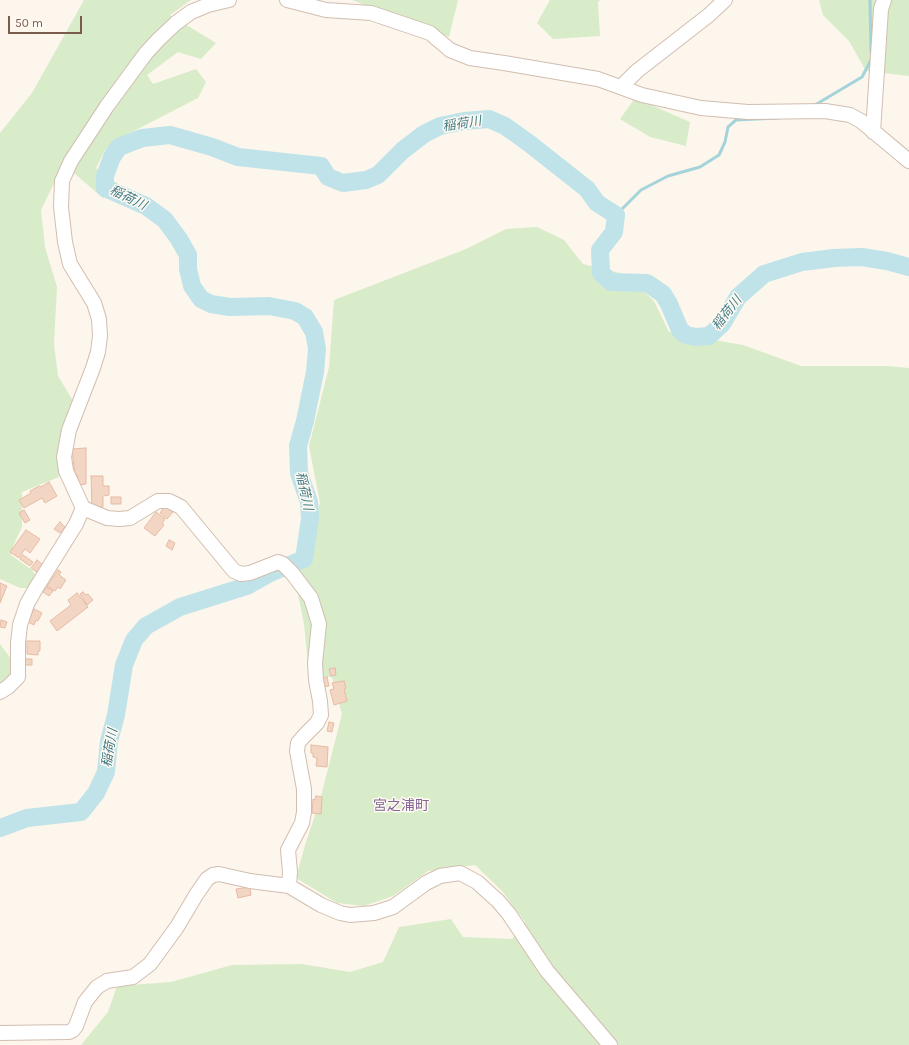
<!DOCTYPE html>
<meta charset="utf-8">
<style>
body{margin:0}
#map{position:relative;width:909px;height:1045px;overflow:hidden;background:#fdf6ec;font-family:Karla,sans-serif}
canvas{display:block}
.scale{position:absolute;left:8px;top:16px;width:74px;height:18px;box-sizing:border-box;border:2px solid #7a5c4d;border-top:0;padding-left:5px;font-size:12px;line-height:14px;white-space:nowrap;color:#7a5c4d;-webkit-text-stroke:3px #fffaf3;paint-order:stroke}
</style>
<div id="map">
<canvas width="909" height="1045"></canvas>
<div class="scale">50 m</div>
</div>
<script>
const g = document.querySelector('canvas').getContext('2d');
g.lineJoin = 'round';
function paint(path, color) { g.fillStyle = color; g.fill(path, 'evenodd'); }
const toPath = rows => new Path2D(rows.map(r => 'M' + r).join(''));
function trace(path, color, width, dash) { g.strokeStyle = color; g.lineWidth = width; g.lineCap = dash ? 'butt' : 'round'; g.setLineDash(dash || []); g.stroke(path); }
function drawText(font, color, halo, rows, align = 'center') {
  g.font = font + ' Karla,"Noto Sans JP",sans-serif'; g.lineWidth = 3; g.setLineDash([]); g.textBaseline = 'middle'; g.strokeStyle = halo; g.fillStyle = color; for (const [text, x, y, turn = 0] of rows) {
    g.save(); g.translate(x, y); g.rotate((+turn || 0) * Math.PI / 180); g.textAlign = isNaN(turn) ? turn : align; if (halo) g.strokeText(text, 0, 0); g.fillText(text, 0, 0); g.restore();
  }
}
const green = toPath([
 [84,0,191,0,170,15,216,43,201,59,178,52,147,75,153,84,196,69,206,82,198,98,126,135,105,150,96,168,129,192,103,198,68,168,57,177,41,210,45,247,57,287,54,344,58,376,75,404,64,428,58,466,59,477,22,492,22,527,13,546,11,555,32,570,36,576,30,588,20,588,0,579,0,133,32,93],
 [352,0,458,0,449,37],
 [550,0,600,0,598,2,600,36,553,39,537,23],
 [819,0,909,0,909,76,866,71,849,41,823,15],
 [635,98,690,122,686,146,650,137,620,119],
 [537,227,564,240,583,264,624,274,654,301,669,332,743,345,801,366,886,366,909,368,909,1045,81,1045,108,1012,117,986,171,982,232,965,302,964,350,972,383,962,399,927,451,919,463,937,512,939,525,922,502,891,475,865,428,871,393,896,364,906,337,903,296,878,305,845,320,800,342,714,332,677,309,676,304,624,292,564,320,503,309,446,329,367,334,300,466,249,506,229],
 [0,644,9,656,14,673,0,687]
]);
const stream = toPath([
 [870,0,871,52],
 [815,105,862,77,872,58],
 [615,216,641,190,668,176,700,167,719,155,725,142,728,127,736,120,778,118]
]);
const river = toPath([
 [0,828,27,818,81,812,96,793,106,772,109,741,116,715,124,665,134,640,146,626,180,607,247,586,270,573,304,559,310,519,309,502,299,473,298,446,305,421,315,372,317,349,314,332,305,317,295,311,269,306,230,307,211,304,201,299,192,286,188,269,188,255,179,239,165,220,146,206,105,188,105,176,112,157,119,147,142,138,170,135,212,147,238,157,321,166,328,177,343,183,366,180,378,175,403,150,424,134,440,126,464,121,489,119,505,126,530,144,587,189,597,203,616,215,614,232,600,250,601,273,611,282,647,283,663,294,669,304,680,330,686,335,696,337,709,336,722,324,738,297,764,274,802,262,834,258,862,257,887,261,909,267]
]);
const building = toPath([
 [86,448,86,484,79,485,77,475,75,475,72,449,86,448],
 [91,476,103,476,103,486,109,486,109,495,103,496,103,507,92,507,91,476],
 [49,482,57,496,45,503,42,498,24,508,19,500,31,493,30,491,39,486,41,487,49,482],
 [111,497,121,497,121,504,111,504,111,497],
 [165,506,173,512,167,519,160,513,165,506],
 [24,510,30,520,25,523,19,513,24,510],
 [156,512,165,519,162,524,164,525,155,536,144,528,156,512],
 [60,522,65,527,60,533,54,529,60,522],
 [26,530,40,539,30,553,25,549,19,558,10,552,26,530],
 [169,540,175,543,172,550,166,546,169,540],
 [23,555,33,562,30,566,20,559,23,555],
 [37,560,43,565,38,573,31,568,37,560],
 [58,570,61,572,59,575,66,580,60,589,58,587,55,591,47,586,58,570],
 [0,583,7,586,0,603,0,583],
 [47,587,53,591,49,596,43,592,47,587],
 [83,592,86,595,88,594,93,600,87,605,80,594,83,592],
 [77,593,88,607,57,631,50,621,71,605,68,600,77,593],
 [34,609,42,613,38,621,36,620,34,625,28,622,34,609],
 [1,620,7,622,5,628,0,627,1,620],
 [25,641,40,641,40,651,38,651,38,655,27,654,27,646,25,646,25,641],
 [24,659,32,659,32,665,24,665,24,659],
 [335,668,336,675,331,676,329,669,335,668],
 [327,677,329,686,322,687,321,678,327,677],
 [344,681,346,688,344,689,347,701,334,705,330,690,334,689,332,683,344,681],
 [329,722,334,723,332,732,327,731,329,722],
 [311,745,328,747,327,767,316,766,317,758,313,757,313,753,311,753,311,745],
 [316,796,322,797,321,814,312,813,313,799,315,800,316,796],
 [250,887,251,895,238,898,236,889,250,887]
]);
const minor = toPath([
 [229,0,208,5,191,12,176,23,159,39,146,53,107,106,71,161,62,181,61,207,65,242,70,264,94,303,99,319,100,336,98,352,93,368,69,430,64,457,66,471,83,508,107,518,119,519,130,518,158,501,169,501,181,507,234,571,241,574,250,573,278,562,283,564,292,573,311,598,319,624,315,663,316,680,320,701,321,715,317,723,304,736,298,743,297,751,304,789,304,812,302,823,288,850,290,872,289,886],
 [287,0,326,10,371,13,430,33,450,50,470,58,504,63,598,79,642,95,701,108,748,112,825,111,850,115,861,121,909,161],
 [621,87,637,71,709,15,725,0],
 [873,132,881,9,884,0],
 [0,692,8,687,18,677,18,643,20,625,27,604,36,588,76,524,83,508],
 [0,1033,69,1032,73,1030,76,1026,85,1002,97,987,107,981,133,977,150,964,177,927,196,895,207,879,213,875,219,874,250,881,289,886,321,905,340,913,350,915,374,913,393,907,426,883,440,876,460,873,477,882,498,901,509,914,547,971,610,1045]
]);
const waterNames = [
 ["稲荷川",462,124,-9],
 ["稲荷川",128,198,26],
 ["稲荷川",727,313,-52],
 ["稲荷川",304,491,78],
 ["稲荷川",110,748,-80]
];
const quarterNames = [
 ["宮之浦町",401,806]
];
paint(green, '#d8ecc9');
trace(stream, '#a5d3da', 3);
trace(river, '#bfe3e8', 18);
paint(building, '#f3d5c3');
trace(building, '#e6bba3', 1);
trace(minor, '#d1beb0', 16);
trace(minor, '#fff', 14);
drawText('italic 13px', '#437c86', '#fffaf3', waterNames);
drawText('14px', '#846695', '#fffaf3', quarterNames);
</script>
